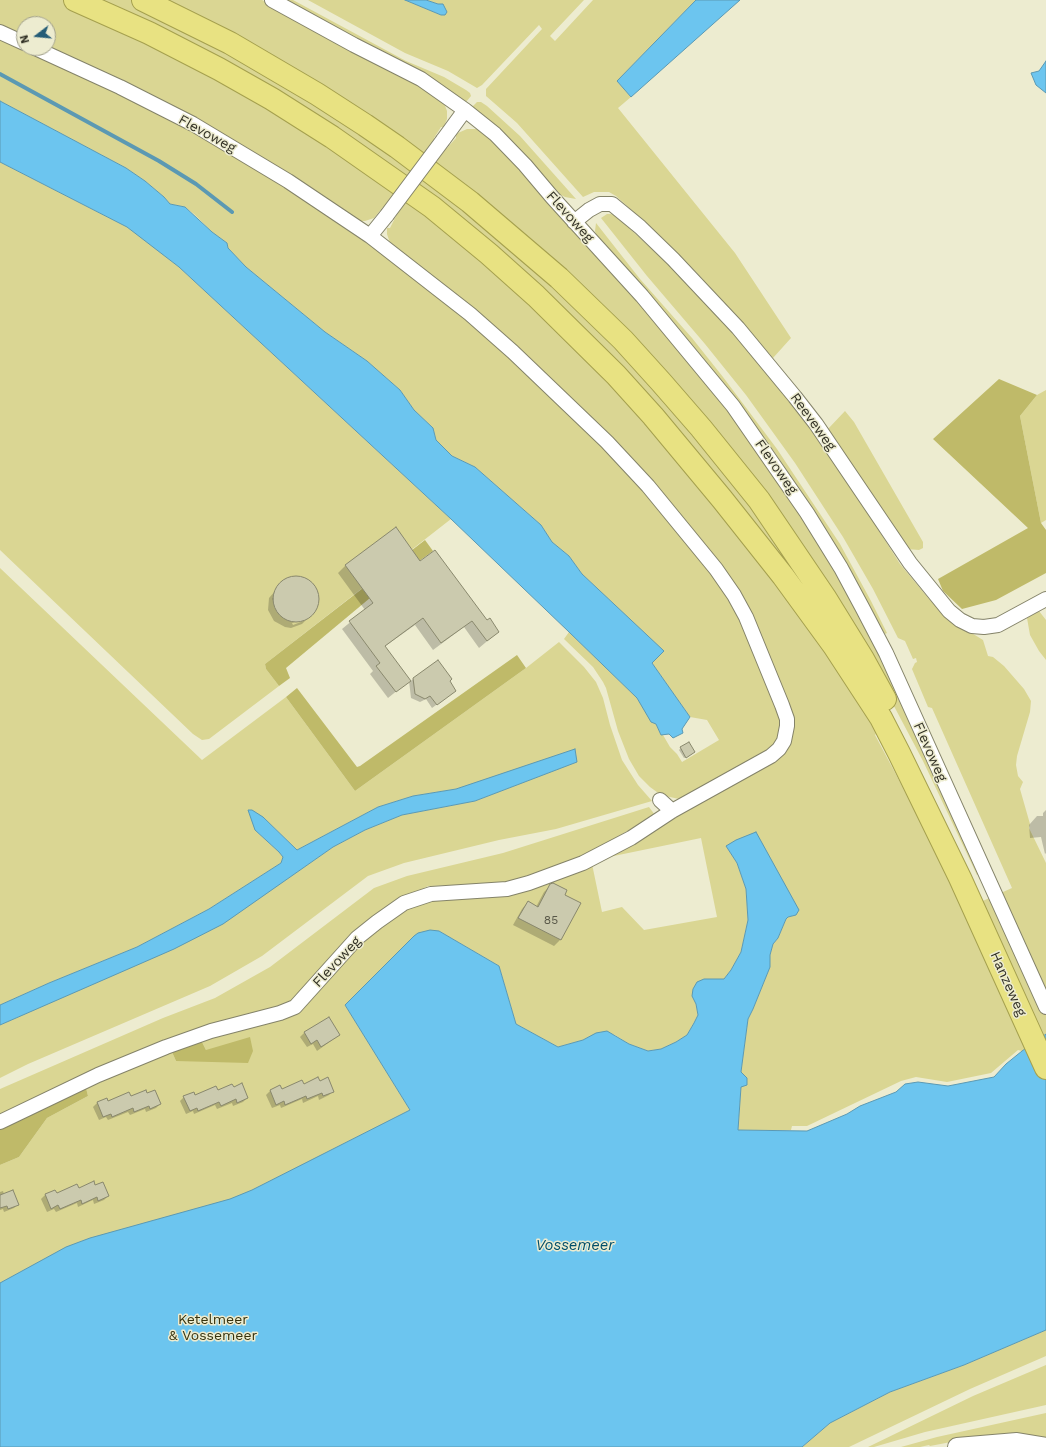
<!DOCTYPE html>
<style>
body{margin:0}
#map{position:relative;width:1046px;height:1447px;overflow:hidden;background:#edecd0;font-family:"Work Sans",sans-serif}
canvas{display:block}
.north{position:absolute;left:16px;top:16px;width:40px;height:40px;box-sizing:border-box;background:#edecd0;border:1px solid #a2a18c;border-radius:50%;rotate:254deg;font-size:11px;font-weight:700;line-height:16px;text-align:center;color:#323126}
.north::after{content:'';display:block;margin:auto;width:14px;height:18px;background:#255d77;clip-path:polygon(50% 0,100% 100%,50% 72%,0 100%)}
</style>
<div id="map">
<canvas width="1046" height="1447"></canvas>
<div class="north">N</div>
</div>
<script>
const g = document.querySelector('canvas').getContext('2d');
g.lineJoin = 'round';
function paint(path, color) { g.fillStyle = color; g.fill(path, 'evenodd'); }
const toPath = rows => new Path2D(rows.map(r => 'M' + r).join(''));
function trace(path, color, width, dash) { g.strokeStyle = color; g.lineWidth = width; g.lineCap = dash ? 'butt' : 'round'; g.setLineDash(dash || []); g.stroke(path); }
function drawText(font, color, halo, rows, align = 'center') {
  g.font = font + ' "Work Sans",sans-serif'; g.lineWidth = 3; g.setLineDash([]); g.textBaseline = 'middle'; g.strokeStyle = halo; g.fillStyle = color; for (const [text, x, y, turn = 0] of rows) {
    g.save(); g.translate(x, y); g.rotate((+turn || 0) * Math.PI / 180); g.textAlign = isNaN(turn) ? turn : align; if (halo) g.strokeText(text, 0, 0); g.fillText(text, 0, 0); g.restore();
  }
}
const green = toPath([
 [0,0,64,0,116,23,218,74,437,218,623,388,854,685,942,860,875,731,876,734,875,735,967,908,1012,888,932,708,928,707,912,669,915,663,917,662,916,658,913,659,905,641,898,638,873,589,843,537,795,463,746,395,705,344,647,276,601,218,607,214,611,214,616,216,666,262,719,317,784,394,813,433,852,488,900,564,929,599,957,624,983,640,988,656,993,657,1004,666,1024,689,1031,701,1030,712,1017,756,1016,765,1018,776,1023,782,1020,789,1030,824,1029,828,1046,863,1046,1034,1022,1051,1018,1050,991,1073,947,1082,916,1077,901,1081,807,1126,792,1126,791,1130,738,1130,741,1086,747,1084,747,1078,741,1072,748,1019,753,1009,770,967,770,955,773,944,778,938,786,919,788,917,796,915,726,846,737,863,746,889,748,920,741,952,731,970,724,979,704,979,692,996,696,1004,698,1015,687,1035,676,1042,661,1049,648,1051,629,1044,615,1035,602,1032,583,1040,558,1047,516,1024,499,966,439,931,419,933,345,1005,410,1110,286,1174,0,1447,0,1165,19,1157,47,1118,88,1096,86,1088,136,1066,172,1052,176,1061,206,1050,201,1040,297,1012,355,948,390,917,421,899,508,893,592,864,602,912,622,907,644,930,717,917,701,838,604,858,628,845,739,781,778,756,784,697,683,520,390,243,387,234,387,228,390,228,396,216,383,207,374,218,365,221,358,221,48,48,48,24,24,24,24,38,0,27],
 [88,0,134,0,288,81,485,220,680,410,834,621,729,501,435,204],
 [156,0,262,0,412,80,444,103,447,111,447,119,444,126,443,127,441,127,434,138,447,148,456,138,456,135,458,133,467,129,480,129,494,140,664,332,710,388,733,418,794,504,839,578,867,629,892,682,978,875,977,875,923,761,895,708,870,663,807,560,523,240],
 [285,0,293,0,406,61,444,77,466,90,470,93,471,96,466,102,442,86],
 [308,0,405,0,441,15,438,4,426,0,584,0,550,36,555,41,593,0,696,0,617,81,631,97,618,108,735,253,791,338,773,358,697,273,626,205,616,196,609,192,594,192,583,197,517,123,486,96,486,89,542,29,539,25,482,85,477,88,448,71,405,53],
 [0,38,92,80,191,130,278,181,350,229,476,327,582,425,644,491,711,571,740,618,781,717,781,735,772,748,679,799,661,795,650,787,639,776,629,759,618,731,606,688,603,682,593,667,564,639,569,632,637,698,656,724,661,735,663,735,670,747,677,754,682,762,719,740,707,720,690,717,652,663,663,651,582,574,569,556,552,542,541,525,475,467,452,456,436,440,433,428,414,410,400,390,367,361,325,332,246,267,228,248,227,243,212,232,194,214,185,207,170,204,164,197,145,181,126,168,0,101],
 [477,102,481,102,487,106,520,136,576,199,565,197,555,192,472,107],
 [0,162,127,227,139,235,179,267,451,519,265,664,266,669,279,686,209,739,202,740,193,734,0,550],
 [596,223,640,279,692,338,723,377,777,449,840,544,871,601,887,633,885,634,835,545,776,454,735,398,704,359,661,308,597,237,595,231],
 [1046,390,1046,520,1041,523,1020,416,1037,395],
 [845,411,854,422,923,542,923,548,919,550,907,549,827,430],
 [0,568,202,760,286,697,355,791,526,668,559,642,584,667,596,682,603,698,610,725,622,760,638,785,652,801,556,829,499,840,404,863,368,876,262,956,210,986,28,1064,0,1078,0,1025,33,1010,288,878,333,847,365,830,402,815,475,801,576,762,456,789,413,796,378,807,297,850,263,817,255,830,279,852,283,857,281,863,209,909,137,947,49,983,0,1005],
 [1039,611,1046,620,1046,660,1039,651,1030,635,1027,618],
 [649,807,655,815,615,838,587,857,506,884,428,886,407,897,301,998,0,1117,0,1089,163,1018,215,998,270,967,374,888,407,876,503,853],
 [1046,1330,1046,1356,970,1389,849,1447,802,1447,830,1423,890,1392,964,1365],
 [1046,1365,1046,1405,925,1432,874,1447,868,1447,973,1396],
 [1046,1413,1046,1438,1022,1434,951,1442,930,1446,929,1445,920,1447,901,1447,937,1437]
]);
const forest = toPath([
 [999,379,1037,395,1020,416,1041,523,1046,530,1046,573,996,600,962,609,943,591,938,579,1028,528,933,439],
 [425,540,433,551,382,588,286,668,290,678,279,686,266,669,265,664],
 [517,655,526,668,355,791,286,697,297,688,357,767,360,766],
 [250,1037,253,1051,248,1063,176,1061,172,1052,201,1040,206,1050],
 [86,1088,88,1096,47,1118,19,1157,0,1165,0,1129]
]);
const water = toPath([
 [405,0,426,0,438,4,443,4,447,12,445,15,441,15,405,0],
 [696,0,740,0,631,97,617,81,696,0],
 [1046,61,1046,93,1036,85,1031,73,1039,71,1046,61],
 [0,101,126,168,145,181,164,197,170,204,185,207,212,232,227,243,228,248,246,267,325,332,367,361,400,390,414,410,433,428,436,440,452,456,475,467,541,525,552,542,569,556,582,574,664,651,652,663,690,717,682,729,683,733,673,738,669,734,661,735,656,724,651,722,637,698,569,632,451,519,179,267,127,227,0,162,0,101],
 [575,749,577,762,475,801,402,815,365,830,333,847,223,924,174,949,0,1025,0,1005,49,983,137,947,209,909,281,863,283,857,279,852,255,830,248,810,252,810,263,817,297,850,378,807,413,796,456,789,575,749],
 [756,832,799,910,796,915,788,917,786,919,778,938,773,944,770,955,770,967,753,1009,748,1019,741,1072,747,1078,747,1085,741,1087,738,1130,807,1131,847,1114,860,1106,896,1092,905,1084,918,1082,948,1086,994,1077,1006,1064,1022,1051,1046,1034,1046,1330,964,1365,890,1392,830,1423,802,1447,0,1447,0,1283,66,1247,90,1238,230,1199,252,1190,410,1110,345,1005,414,936,418,933,430,930,439,931,499,966,516,1024,558,1047,583,1040,596,1033,607,1031,629,1044,648,1051,661,1049,676,1042,687,1035,694,1023,698,1015,696,1004,692,996,693,989,697,982,704,979,724,979,731,970,741,952,748,920,746,889,737,863,726,846,736,840,756,832]
]);
const shadow = toPath([
 [396,529,420,562,498,632,479,648,464,627,433,650,415,625,384,647,410,682,413,679,448,681,451,694,432,708,426,699,420,702,411,698,409,681,388,698,370,674,373,671,342,629,365,610,338,573,345,566],
 [295,578,301,578,312,584,315,589,318,601,313,613,309,617,292,623,293,625,306,620,302,624,291,628,285,627,274,621,268,610,269,598,283,582],
 [681,748,692,754,684,758,679,750],
 [1046,810,1046,853,1045,854,1041,837,1030,838,1029,825,1037,816,1043,816,1043,813],
 [551,885,564,895,579,903,560,940,554,946,513,925,522,909,528,902,536,907,544,892],
 [329,1018,339,1035,317,1051,313,1044,307,1047,300,1037,304,1033],
 [319,1082,333,1091,329,1095,319,1100,318,1096,303,1103,302,1099,281,1108,280,1105,272,1108,266,1095,270,1091,281,1090],
 [233,1088,247,1098,243,1102,233,1106,232,1103,217,1109,215,1105,194,1114,193,1111,186,1114,180,1101,184,1097,195,1096],
 [146,1094,160,1104,156,1108,146,1112,145,1109,130,1115,128,1112,108,1120,106,1117,99,1120,93,1107,97,1103,106,1099,108,1103],
 [78,1189,108,1196,104,1200,94,1204,93,1200,78,1207,77,1203,56,1212,54,1209,47,1212,41,1199,45,1195,56,1195],
 [3,1191,4,1194,18,1204,14,1208,4,1212,3,1209,0,1210,0,1192]
]);
const stream = toPath([
 [0,74,159,161,196,184,232,212]
]);
const building = toPath([
 [396,527,420,561,435,550,487,620,490,618,499,632,487,641,472,621,441,643,423,618,385,646,411,681,396,692,376,666,380,663,349,621,373,603,345,565,396,527],
 '273 599a23 23 0 1 1 46 0a23 23 0 1 1-46 0Z',
 [438,660,452,679,450,681,456,691,437,705,430,696,425,699,415,694,413,678,438,660],
 [689,742,695,752,686,758,680,747,689,742],
 [553,883,567,890,565,895,581,903,561,940,518,918,528,901,538,907,550,884,553,883],
 [329,1017,340,1035,321,1047,317,1040,311,1044,304,1032,329,1017],
 [318,1077,320,1081,328,1077,334,1092,323,1096,322,1093,307,1099,306,1096,285,1105,284,1101,276,1105,270,1090,280,1085,282,1089,302,1080,304,1084,318,1077],
 [242,1083,248,1098,237,1103,236,1099,221,1106,219,1102,198,1111,197,1108,190,1111,183,1096,194,1092,195,1095,216,1086,218,1090,232,1084,234,1087,242,1083],
 [146,1090,147,1093,155,1090,161,1104,150,1109,149,1106,134,1112,133,1108,112,1117,111,1114,103,1117,97,1102,107,1098,108,1101,129,1092,131,1096,146,1090],
 [94,1181,95,1185,103,1182,109,1196,98,1201,97,1197,82,1204,81,1200,60,1209,58,1205,51,1209,45,1194,55,1190,57,1193,77,1184,79,1188,94,1181],
 [13,1190,19,1205,8,1209,7,1206,0,1208,0,1195,13,1190]
]);
const minor = toPath([
 [272,0,354,45,421,79,465,110,495,134,525,165,552,197,642,296,733,406,807,513,841,568,863,609,886,653,1046,1007],
 [0,32,24,43],
 [443,140,465,110],
 [574,222,589,210,600,204,612,204,640,227,673,259,738,328,795,397,816,424,910,563,949,611,960,620,972,626,984,627,998,625,1046,599],
 [370,236,387,215],
 [660,800,672,811],
 [0,1122,98,1075,166,1047,211,1031,280,1013,295,1007,357,938,377,922,404,903,431,894,507,889,529,883,583,863,631,838,672,811,771,756,779,749,784,741,787,726,787,719,782,705,746,617,734,595,716,569,648,486,607,442,513,352,470,314,370,236,288,181,193,124,120,87,35,48]
]);
const tertiary = toPath([
 [957,1447,1017,1442,1046,1447]
]);
const trunk = toPath([
 [75,0,149,33,219,69,272,99,332,137,432,207,489,254,536,296,616,375,653,416,722,499,783,576,834,646,881,718,899,753,960,878,1046,1068],
 [143,0,230,43,317,94,365,125,397,147,470,202,559,278,623,340,661,382,701,428,759,500,826,599,863,659,885,699]
]);
const minorBridge = toPath([
 [387,215,443,140]
]);
const numberNames = [
 ["85",551,920]
];
const streetNames = [
 ["Flevoweg",207,134,29],
 ["Flevoweg",570,217,48],
 ["Reeveweg",813,422,54],
 ["Flevoweg",776,467,55],
 ["Flevoweg",930,752,66],
 ["Flevoweg",337,962,-47],
 ["Hanzeweg",1008,984,66]
];
const parkNames = [
 ["Ketelmeer",213,1320],
 ["& Vossemeer",213,1336]
];
const waterNames = [
 ["Vossemeer",575,1246]
];
paint(green, '#dad693');
paint(forest, '#bfba69');
paint(water, '#6cc5ef');
trace(water, '#5b99b3', 1);
paint(shadow, '#0003');
trace(stream, '#5b99b3', 4);
paint(building, '#cbcaae');
trace(building, '#89886d', 1);
trace(minor, '#848369', 16);
trace(tertiary, '#848369', 20);
trace(trunk, '#a5a04e', 24);
trace(minor, '#fff', 14);
trace(tertiary, '#fff', 18);
trace(trunk, '#e8e282', 22);
trace(minorBridge, '#848369', 16, []);
trace(minorBridge, '#fff', 14);
drawText('12px', '#585748', null, numberNames);
drawText('14px', '#323126', '#edecd0', streetNames);
drawText('14px', '#36330f', '#edecd0', parkNames);
drawText('italic 15px', '#004e6a', '#edecd0', waterNames);
</script>
